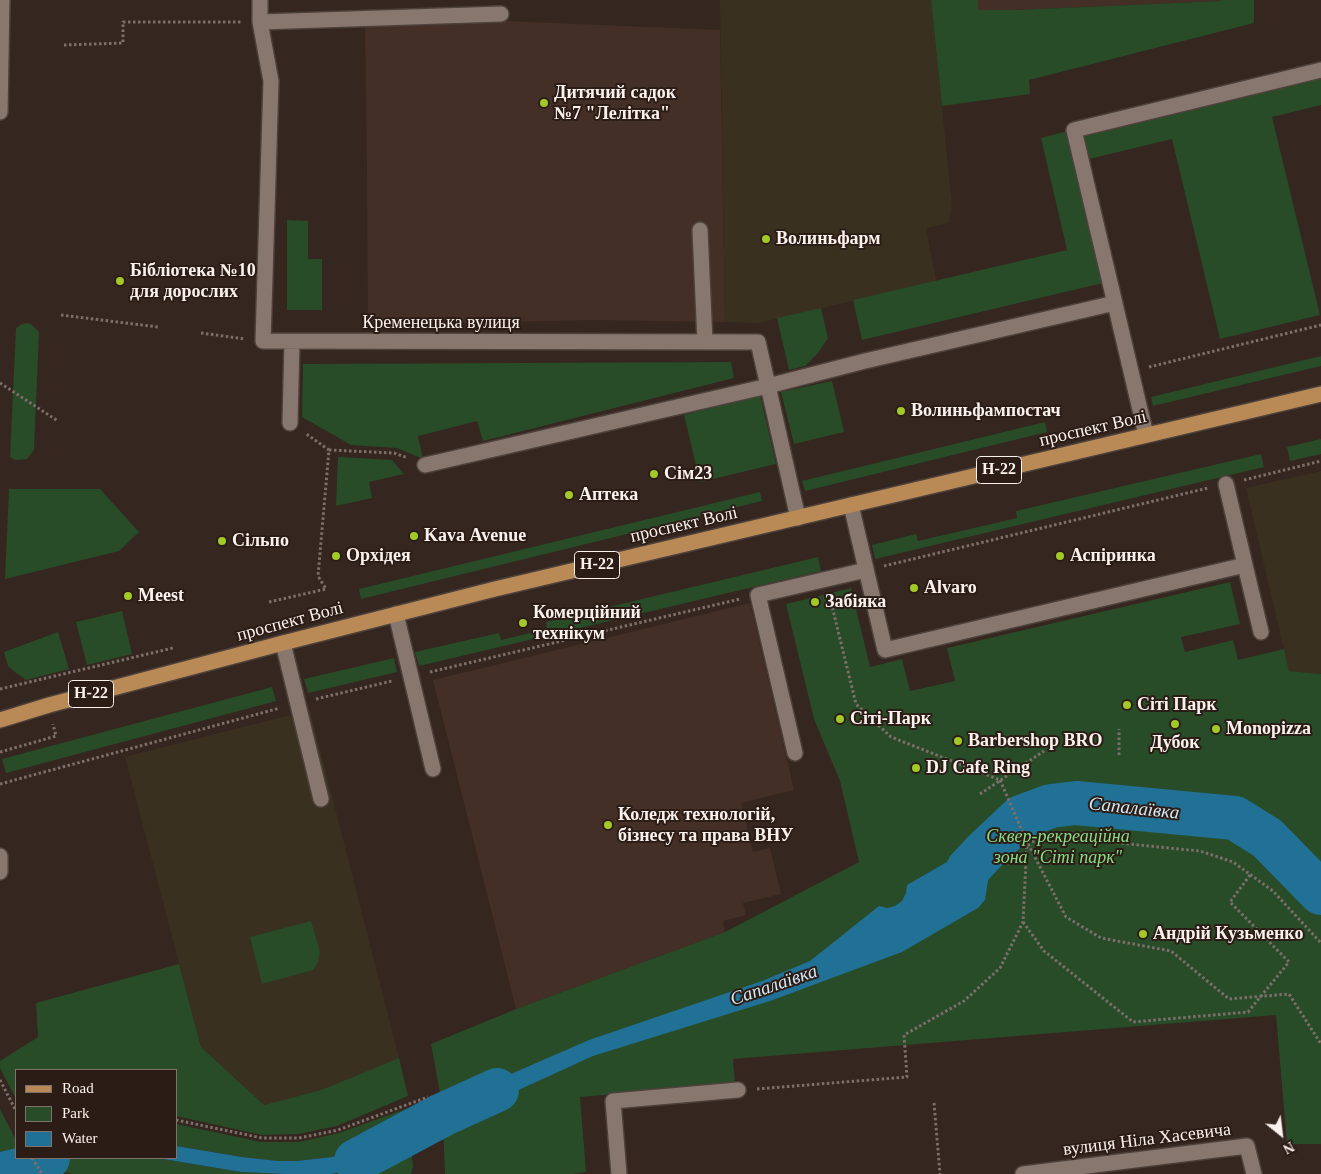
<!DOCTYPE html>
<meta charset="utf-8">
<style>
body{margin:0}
#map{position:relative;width:1321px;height:1174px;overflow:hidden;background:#35261f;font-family:"Times New Roman",serif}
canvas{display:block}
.legend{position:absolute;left:15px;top:1069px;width:162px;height:90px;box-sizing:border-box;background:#2b1d16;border:1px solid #7e726c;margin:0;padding:6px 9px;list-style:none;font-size:15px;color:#fbf1ed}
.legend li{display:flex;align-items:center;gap:10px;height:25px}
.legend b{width:25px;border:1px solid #7e726c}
.north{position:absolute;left:1256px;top:1109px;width:50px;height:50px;-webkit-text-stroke:4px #2b1d16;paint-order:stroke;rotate:151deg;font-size:14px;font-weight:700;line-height:20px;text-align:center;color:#fbf1ed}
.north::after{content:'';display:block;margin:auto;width:18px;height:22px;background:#fbf1ed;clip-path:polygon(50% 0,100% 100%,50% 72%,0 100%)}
</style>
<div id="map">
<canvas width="1321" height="1174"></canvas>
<ul class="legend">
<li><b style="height:6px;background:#ba8a56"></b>Road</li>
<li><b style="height:14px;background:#284b28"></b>Park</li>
<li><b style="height:14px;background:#217095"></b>Water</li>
</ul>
<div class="north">N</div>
</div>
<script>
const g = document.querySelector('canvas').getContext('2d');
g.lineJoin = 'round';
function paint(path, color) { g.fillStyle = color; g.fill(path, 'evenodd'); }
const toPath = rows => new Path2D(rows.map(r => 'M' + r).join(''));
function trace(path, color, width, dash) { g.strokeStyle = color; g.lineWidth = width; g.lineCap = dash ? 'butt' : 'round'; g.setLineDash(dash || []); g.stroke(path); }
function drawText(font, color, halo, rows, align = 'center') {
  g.font = font + ' "Times New Roman",serif'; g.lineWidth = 4; g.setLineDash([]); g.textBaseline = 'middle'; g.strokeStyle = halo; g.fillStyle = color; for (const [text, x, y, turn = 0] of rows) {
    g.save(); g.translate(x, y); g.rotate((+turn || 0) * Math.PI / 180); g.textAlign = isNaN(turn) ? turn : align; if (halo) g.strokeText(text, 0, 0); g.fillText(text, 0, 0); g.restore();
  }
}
const built = toPath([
 [978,0,1222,0,1220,1,1016,10,978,10],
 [506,21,720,30,725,322,592,320,368,325,367,176,365,25],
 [750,603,794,790,741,803,753,852,770,848,781,894,743,903,746,915,723,921,725,932,516,1009,433,680]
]);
const medical = toPath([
 [720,0,931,0,952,205,949,223,926,228,936,281,759,323,725,322],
 [1321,471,1321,674,1289,671,1246,488],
 [310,710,399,1058,321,1090,264,1105,201,1047,125,757]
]);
const green = toPath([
 [931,0,978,0,978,10,1016,10,1220,1,1222,0,1254,0,1254,23,1029,80,1030,94,942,106],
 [1321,77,1321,105,1272,117,1320,315,1220,339,1172,139,1089,159,1083,135],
 [1068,131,1103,283,862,340,853,300,1067,250,1041,138],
 [287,220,308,221,308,259,322,259,322,310,287,310],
 [821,308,828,338,818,353,805,366,789,370,777,318],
 [27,323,32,325,39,332,34,450,27,459,15,460,10,457,16,328,22,324],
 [1321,356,1321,366,1153,406,1151,397],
 [731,362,734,378,483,441,477,421,418,436,423,459,397,448,351,445,302,417,303,364],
 [832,381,844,432,794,444,781,392],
 [760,395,776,464,700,482,684,415],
 [1045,422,1047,432,805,491,802,481],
 [1321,439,1321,454,1290,461,1287,447],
 [1261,454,1264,467,875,559,872,545,916,534,918,541,1017,518,1016,511],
 [338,457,392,460,404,474,369,482,372,498,336,506],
 [9,489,100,489,139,532,119,551,5,579],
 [760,492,762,501,361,599,359,589],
 [818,557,821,571,419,666,415,652,499,633,501,640,547,629,546,622],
 [1230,582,1240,624,1181,637,1185,652,1233,640,1238,660,1284,649,1289,671,1321,674,1321,1144,1287,1144,1276,1015,733,1059,735,1084,580,1097,586,1172,573,1174,445,1174,442,1104,431,1044,516,1009,725,932,859,862,840,781,814,719,786,604,851,588,870,667,902,659,910,691,955,681,947,648],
 [122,611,132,654,87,665,76,622],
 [58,632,69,669,26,680,16,673,8,666,4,652],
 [394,658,397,672,308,693,304,679],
 [272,687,276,701,6,773,2,759],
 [311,921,320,952,318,962,313,970,262,984,250,937],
 [179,964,201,1047,264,1105,321,1090,399,1058,408,1096,337,1126,298,1134,262,1135,176,1116,176,1070,16,1070,16,1099,0,1068,0,1061,38,1037,36,1003],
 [408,1108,410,1125,369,1148,350,1155,296,1161,277,1161,242,1157,176,1146,176,1124,261,1142,299,1142,339,1133],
 [0,1109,16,1140,16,1158,27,1158,36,1174,0,1174],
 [411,1146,413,1167,411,1174,332,1174,357,1168],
 [66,1158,157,1158,241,1172,284,1174,73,1174,62,1172,55,1174,47,1174,44,1169]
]);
const water = toPath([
 [1009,820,1013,829,993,848,985,900,978,908,902,952,770,1001,593,1056,442,1125,442,1104,589,1040,762,981,810,961,879,906,887,908,895,906,902,901,906,893,907,885,980,843],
 [410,1125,411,1146,357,1168,332,1174,284,1174,241,1172,157,1158,176,1158,176,1146,242,1157,278,1161,296,1161,350,1155,369,1148],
 [38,1158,66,1158,44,1169]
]);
const river = toPath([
 [968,869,986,850,1021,817,1051,806,1076,803,1235,818,1267,838,1321,893],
 [356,1161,442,1115,497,1090],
 [3,1174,28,1168,48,1158]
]);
const path = toPath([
 [64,45,123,43,123,22,242,22],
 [61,315,158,327],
 [201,333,245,339],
 [1149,367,1321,325],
 [0,383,58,421],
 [329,450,394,453,408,458],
 [1244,480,1321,461],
 [884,566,1208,488],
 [830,598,856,704,891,737,1000,780],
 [269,602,326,589,318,576,329,450,305,433],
 [430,672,740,599],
 [0,689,173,648],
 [316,699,392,681],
 [0,752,56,736,53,724],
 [1119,755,1119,729],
 [1000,780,1027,842,1066,917,1101,938,1171,951,1229,999,1289,994,1321,1044],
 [0,784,280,708],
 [980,794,1044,751],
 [1027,842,1069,838,1200,851,1233,862,1273,891,1321,943],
 [1023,922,1044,951,1133,1022,1248,1012,1289,962,1230,902,1250,875],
 [0,1080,16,1111],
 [757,1089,907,1077,904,1035,964,1001,1000,968,1023,922,1027,842],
 [934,1103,940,1174],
 [176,1120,262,1138,299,1138,338,1130,428,1097],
 [32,1158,42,1174]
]);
const minor = toPath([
 [260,0,260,22,271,81,263,341,758,342,798,518],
 [260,22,501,14],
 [0,112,2,0],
 [700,230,705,342],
 [290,423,292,342],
 [1146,435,1074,130,1321,70],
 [425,465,768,386,865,361,1115,303],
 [851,505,885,650,1245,565,1226,484],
 [1245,565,1261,632],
 [396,614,433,769],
 [283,643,321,799],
 [795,753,758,595,866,570],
 [0,856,0,872],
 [619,1174,613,1101,738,1090],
 [1023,1174,1247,1146,1254,1174]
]);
const major = toPath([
 [0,720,49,705,283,643,495,589,1321,394]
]);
const markers = [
 [544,103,5,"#a3c927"],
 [766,239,5,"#a3c927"],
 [120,281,5,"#a3c927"],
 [901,411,5,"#a3c927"],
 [654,474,5,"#a3c927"],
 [569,495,5,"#a3c927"],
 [414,536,5,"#a3c927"],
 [222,541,5,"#a3c927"],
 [336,556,5,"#a3c927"],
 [1060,556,5,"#a3c927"],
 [914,588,5,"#a3c927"],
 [128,596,5,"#a3c927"],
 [815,602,5,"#a3c927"],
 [523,623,5,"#a3c927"],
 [1127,705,5,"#a3c927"],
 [840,719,5,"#a3c927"],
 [1175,724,5,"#a3c927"],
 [1216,729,5,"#a3c927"],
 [958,741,5,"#a3c927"],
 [916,768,5,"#a3c927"],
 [608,825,5,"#a3c927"],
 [1143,934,5,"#a3c927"]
];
const shields = [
 [999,470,45],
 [597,565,45],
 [91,694,45]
];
const shieldNames = [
 ["Н-22",999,470],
 ["Н-22",597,565],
 ["Н-22",91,694]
];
const poiNames = [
 ["Дитячий садок",554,93],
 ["№7 \"Лелітка\"",554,114],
 ["Волиньфарм",776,239],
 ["Бібліотека №10",130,271],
 ["для дорослих",130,292],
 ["Волиньфампостач",911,411],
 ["Сім23",664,474],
 ["Аптека",579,495],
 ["Kava Avenue",424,536],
 ["Сільпо",232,541],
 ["Орхідея",346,556],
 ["Аспіринка",1070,556],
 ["Alvaro",924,588],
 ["Meest",138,596],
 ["Забіяка",825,602],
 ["Комерційний",533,613],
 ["технікум",533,634],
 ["Сіті Парк",1137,705],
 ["Сіті-Парк",850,719],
 ["Monopizza",1226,729],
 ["Barbershop BRO",968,741],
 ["Дубок",1175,743,"center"],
 ["DJ Cafe Ring",926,768],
 ["Коледж технологій,",618,815],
 ["бізнесу та права ВНУ",618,836],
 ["Андрій Кузьменко",1153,934]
];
const streetNames = [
 ["Кременецька вулиця",441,323],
 ["проспект Волі",1093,429,-13],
 ["проспект Волі",684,525,-13],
 ["проспект Волі",290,622,-15],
 ["вулиця Ніла Хасевича",1147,1140,-7]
];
const parkNames = [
 ["Сквер-рекреаційна",1058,837],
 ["зона \"Сіті парк\"",1058,858]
];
const waterNames = [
 ["Сапалаївка",1134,809,6],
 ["Сапалаївка",774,986,-19]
];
paint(built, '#432f25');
paint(medical, '#3a3020');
paint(green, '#284b28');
paint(water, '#217095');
trace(river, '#217095', 44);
trace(minor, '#4d413b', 18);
trace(major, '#4d413b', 18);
trace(path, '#7d6f69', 3, [2.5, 2.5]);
trace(minor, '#88776f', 15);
trace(major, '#ba8a56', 15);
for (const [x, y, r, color] of markers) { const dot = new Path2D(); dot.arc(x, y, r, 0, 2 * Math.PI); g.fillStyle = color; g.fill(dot); trace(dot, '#2b1d16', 2); }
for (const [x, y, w] of shields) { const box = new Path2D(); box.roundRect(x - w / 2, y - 13.5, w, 27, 4); g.fillStyle = '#2b1d16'; g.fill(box); trace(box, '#fbf1ed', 1); }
drawText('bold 16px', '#fbf1ed', null, shieldNames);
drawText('bold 18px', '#fbf1ed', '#2b1d16', poiNames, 'left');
drawText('18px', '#fbf1ed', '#2b1d16', streetNames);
drawText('italic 18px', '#86dd84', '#2b1d16', parkNames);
drawText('italic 19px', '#d1e8f5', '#2b1d16', waterNames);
</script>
